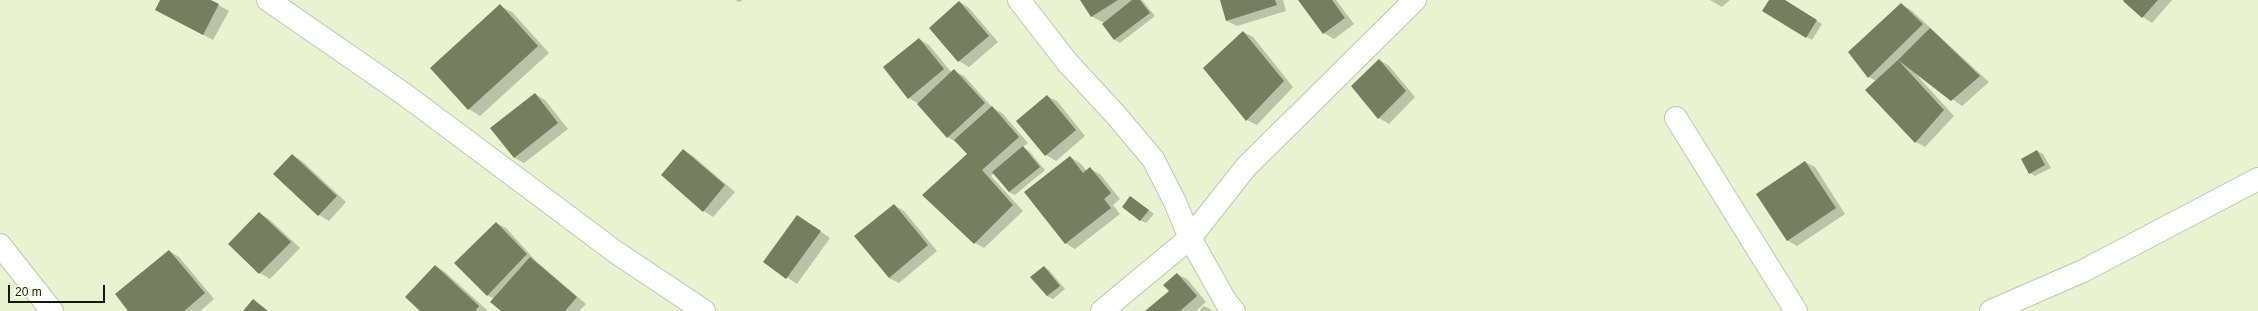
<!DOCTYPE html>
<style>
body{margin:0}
#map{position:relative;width:2258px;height:311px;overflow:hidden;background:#e9f3d1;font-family:Helvetica,sans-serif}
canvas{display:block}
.scale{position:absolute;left:8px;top:285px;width:97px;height:18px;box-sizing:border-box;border:2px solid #15190d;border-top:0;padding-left:5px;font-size:12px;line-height:14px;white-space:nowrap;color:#15190d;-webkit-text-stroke:3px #f8ffea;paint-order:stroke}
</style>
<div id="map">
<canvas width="2258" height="311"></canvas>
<div class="scale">20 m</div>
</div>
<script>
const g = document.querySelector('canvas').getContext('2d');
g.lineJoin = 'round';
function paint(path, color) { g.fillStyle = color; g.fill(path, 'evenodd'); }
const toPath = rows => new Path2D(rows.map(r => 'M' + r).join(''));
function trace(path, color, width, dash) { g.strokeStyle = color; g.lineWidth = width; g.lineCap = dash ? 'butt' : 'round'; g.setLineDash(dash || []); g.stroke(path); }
const shadow = toPath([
 [161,0,209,0,229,11,213,40,166,15],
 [735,0,743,0,739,2],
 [1082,0,1142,0,1155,16,1120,43,1115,40,1104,23,1091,16],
 [1221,0,1283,0,1286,11,1237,26,1227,21],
 [1299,0,1336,0,1354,24,1334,39,1324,33],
 [1710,0,1730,0,1722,7],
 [1770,0,1784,0,1822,24,1812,40,1764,11],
 [2125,0,2172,0,2152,23,2143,17,2124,1],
 [960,2,969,8,998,42,969,67,959,61],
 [1901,4,1911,10,1989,82,1962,106,1914,72,1954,116,1925,147,1916,142,1876,81,1869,77],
 [500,6,512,12,549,53,480,116,469,109],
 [1243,32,1253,37,1293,87,1257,125,1247,120],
 [919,39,929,45,952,73,954,71,964,76,993,108,1002,113,1028,143,1023,147,1029,151,1045,170,1015,195,1009,192,995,173,991,176,1023,211,984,248,975,243,968,154,957,143,948,137,919,104,909,98],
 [1380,60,1389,66,1415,97,1389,124,1379,118,1352,86],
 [535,94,545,100,568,129,524,163,515,158,492,129],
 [1047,96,1057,101,1085,136,1056,161,1046,155,1017,121],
 [683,150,693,156,735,192,713,217,704,211],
 [2037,151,2043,154,2051,168,2035,176,2030,173],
 [292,155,302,161,346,202,329,221,319,215],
 [1070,157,1080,163,1087,171,1090,169,1100,174,1120,199,1113,205,1120,214,1075,249,1065,243],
 [1805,162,1815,167,1845,214,1797,246,1787,240],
 [1131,197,1154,214,1146,223,1140,220],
 [894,205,904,211,937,251,899,283,889,278],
 [259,213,269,219,300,248,270,279,260,273,229,244],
 [798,216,830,238,797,284,765,262],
 [496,223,506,228,536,261,586,304,579,311,502,311,494,299,487,295],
 [169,251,179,257,214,299,200,311,130,311],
 [435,266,445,272,488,311,422,311],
 [1044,267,1049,270,1065,289,1053,299,1047,296],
 [1177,274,1187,279,1206,302,1196,311,1147,311,1170,291],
 [1204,306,1210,309,1212,311,1199,311]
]);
const building = toPath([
 [160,0,211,0,219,4,203,35,155,10],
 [1080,0,1118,0,1091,17],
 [1132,0,1140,0,1150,13,1114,40,1102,24],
 [1220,0,1275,0,1277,5,1226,21],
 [1298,0,1332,0,1345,18,1323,34],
 [1769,0,1785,0,1817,20,1806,38,1762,11],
 [2124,0,2158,0,2142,18,2123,1],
 [959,1,989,36,958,62,929,28],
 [1901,3,1923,24,1868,78,1848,52],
 [500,4,538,46,468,110,430,68],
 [1930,28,1980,76,1951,101,1898,60],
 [1243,31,1284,81,1246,121,1203,68],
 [919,38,944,69,908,99,883,67],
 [1379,59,1406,91,1378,119,1351,86],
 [1898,60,1944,110,1915,143,1865,90],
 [954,69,985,103,947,138,917,104],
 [535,93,558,123,514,158,490,128],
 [1047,95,1076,130,1045,156,1016,121],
 [992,106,1019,137,982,170,1013,205,974,244,922,195,967,154,954,140],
 [1023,146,1040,167,1009,192,992,172],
 [683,149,725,185,703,212,661,175],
 [2037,150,2045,165,2029,174,2021,159],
 [292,154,337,196,318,216,273,174],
 [1070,156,1083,173,1090,167,1111,193,1104,199,1111,208,1065,244,1024,192],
 [1805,161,1836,208,1787,241,1756,194],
 [1130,196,1149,210,1140,221,1122,207],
 [894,204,928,245,889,278,854,236],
 [259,212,291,242,259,274,228,244],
 [797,215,821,231,786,279,763,262],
 [496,222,527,254,487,296,454,263],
 [169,250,205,293,184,311,128,311,115,294],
 [530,257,577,297,565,311,501,311,490,302],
 [435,265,479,306,475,311,420,311,405,297],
 [1044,266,1060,286,1047,296,1030,277],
 [1177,273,1197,296,1180,311,1145,311,1169,291,1163,285],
 [253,299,268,311,243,311]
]);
const street = toPath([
 [268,0,404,94,617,253,704,311],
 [1019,0,1067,62,1115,114,1153,159,1175,202,1190,238,1226,302,1234,311],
 [1676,118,1796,311],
 [0,245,52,311],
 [1102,311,1190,238,1246,167,1415,0],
 [1991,311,2083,271,2258,179]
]);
paint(shadow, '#0003');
paint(building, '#767e60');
trace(street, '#bec8a7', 24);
trace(street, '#fff', 22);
</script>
